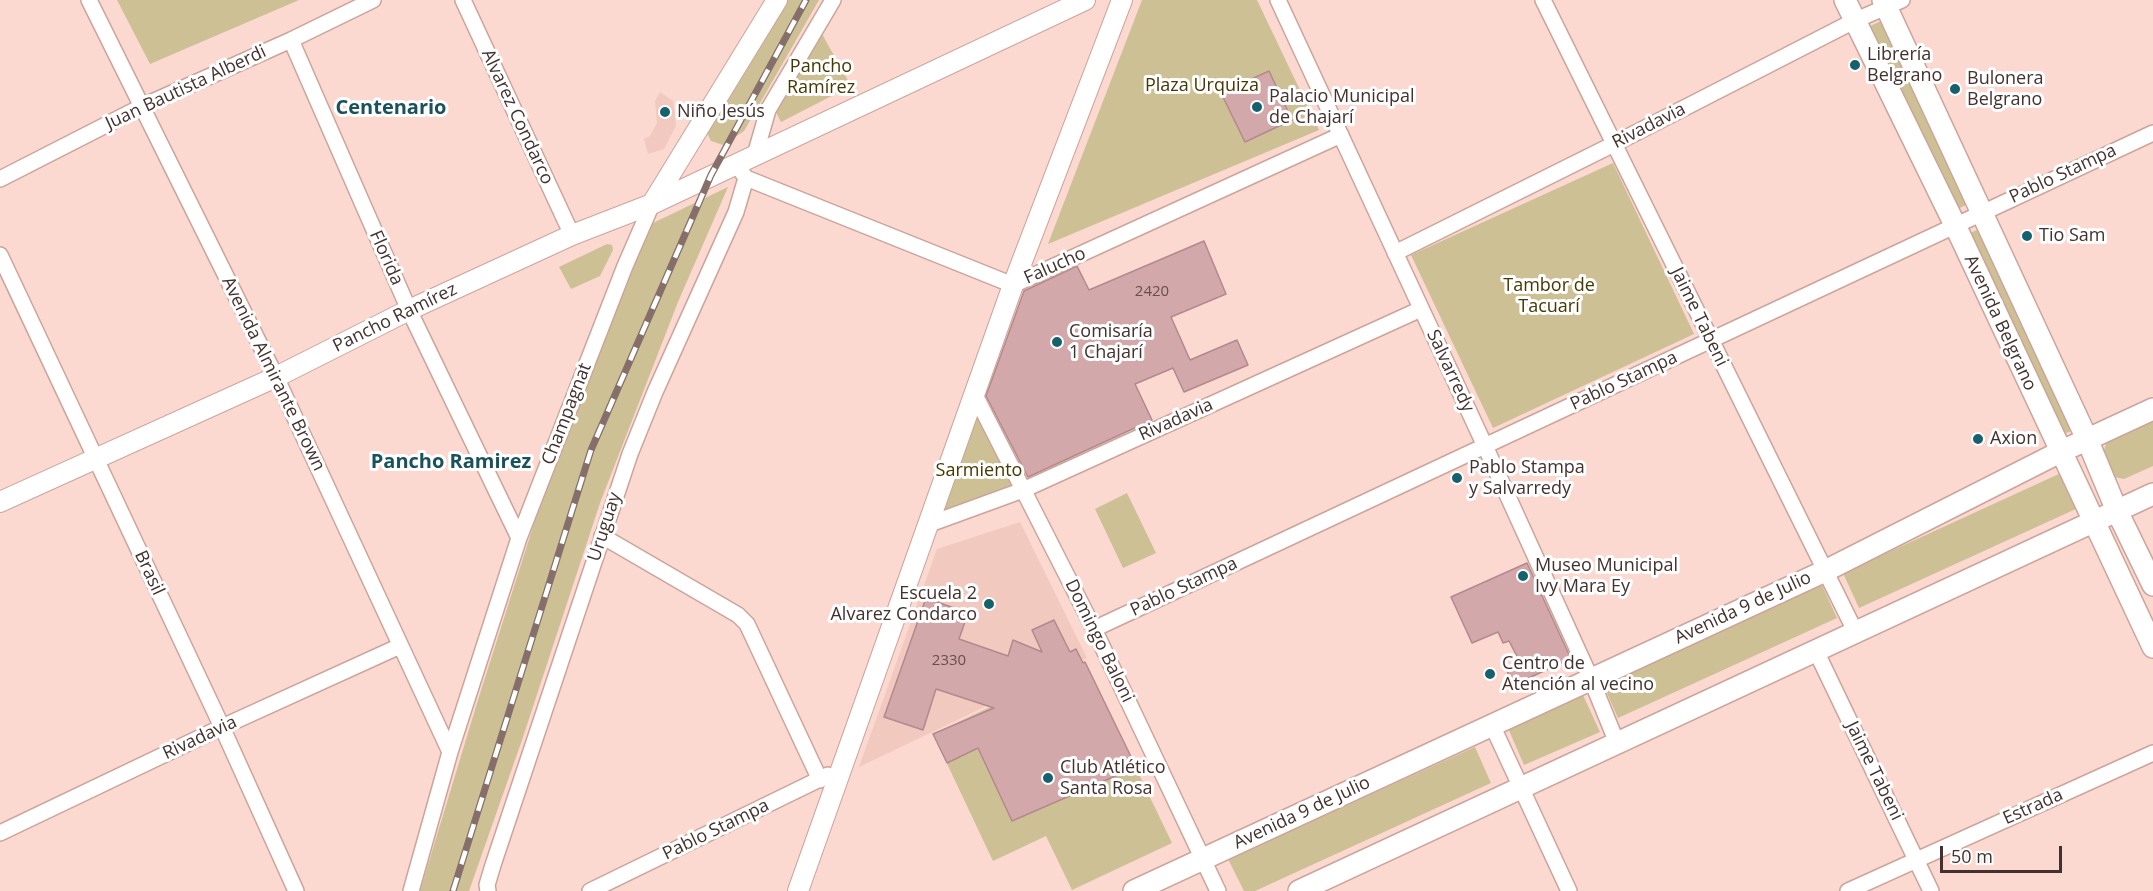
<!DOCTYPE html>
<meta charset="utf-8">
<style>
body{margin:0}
#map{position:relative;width:2153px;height:891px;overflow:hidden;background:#fbd8d0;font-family:"Open Sans",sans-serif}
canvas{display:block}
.scale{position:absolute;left:1940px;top:846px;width:122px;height:27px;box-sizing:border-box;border:3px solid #42312e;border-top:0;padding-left:8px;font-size:18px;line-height:21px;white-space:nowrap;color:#42312e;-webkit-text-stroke:4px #fff;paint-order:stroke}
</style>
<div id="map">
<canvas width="2153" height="891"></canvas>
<div class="scale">50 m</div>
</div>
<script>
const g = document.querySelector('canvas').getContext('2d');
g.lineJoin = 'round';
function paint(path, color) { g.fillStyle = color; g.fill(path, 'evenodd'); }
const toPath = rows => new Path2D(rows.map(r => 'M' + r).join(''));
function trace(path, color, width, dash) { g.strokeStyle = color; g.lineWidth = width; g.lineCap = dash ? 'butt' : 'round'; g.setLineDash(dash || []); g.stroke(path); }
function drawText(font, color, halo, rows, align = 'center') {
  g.font = font + ' "Open Sans",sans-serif'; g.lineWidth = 6; g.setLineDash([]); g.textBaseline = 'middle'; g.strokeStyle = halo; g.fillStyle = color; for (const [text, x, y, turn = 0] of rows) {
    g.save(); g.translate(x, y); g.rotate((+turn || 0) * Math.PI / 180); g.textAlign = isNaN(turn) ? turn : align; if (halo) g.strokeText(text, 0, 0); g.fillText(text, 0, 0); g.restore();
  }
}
const built = toPath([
 [660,92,673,101,676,126,664,149,648,154,644,139,650,136,657,123,655,101],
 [1020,522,1087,658,859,767,937,549]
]);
const green = toPath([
 [117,0,299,0,150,64],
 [777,0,819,0,744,131,723,145,711,141,704,127],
 [1142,0,1257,0,1319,130,1048,244],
 [1881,21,1966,205,1953,211,1868,27],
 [822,34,851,86,781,122,775,110],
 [1613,163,1694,334,1493,428,1411,255],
 [728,187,678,302,600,503,522,740,469,891,420,891,478,700,551,470,651,224],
 [1981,228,2071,431,2057,437,1966,235],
 [607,244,612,245,613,250,600,276,571,289,559,267],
 [974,401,1018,487,932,519],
 [2153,418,2153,466,2124,479,2114,477,2103,453,2108,438],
 [2061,473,2078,508,1859,608,1843,573],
 [1127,493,1156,553,1123,568,1095,509],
 [1821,583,1837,618,1618,718,1602,682],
 [1085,662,1172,843,1072,890,1046,836,993,861,933,734],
 [1583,695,1600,732,1524,765,1508,728],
 [1475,747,1491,783,1255,891,1244,891,1228,859]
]);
const building = toPath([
 [1269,71,1292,120,1245,142,1221,93,1269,71],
 [1204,241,1226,294,1171,317,1190,360,1237,340,1248,365,1184,392,1173,368,1135,384,1152,420,1028,477,986,396,1024,291,1077,266,1089,290,1204,241],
 [1527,563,1571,659,1513,685,1507,671,1521,664,1509,641,1503,643,1498,632,1472,643,1451,597,1527,563],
 [926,598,968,613,959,639,1008,656,1013,640,1042,652,1032,630,1054,620,1070,652,1076,649,1083,663,1085,662,1136,767,1012,821,978,748,947,763,933,734,994,708,936,689,923,730,884,717,926,598]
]);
const minor = toPath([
 [89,0,276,377,450,752],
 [463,0,572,235],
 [1278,0,1485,446,1591,679,1617,743],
 [1543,0,1856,633],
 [291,40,409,310,519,538],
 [755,155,768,110,833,0],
 [741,171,746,178,1013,285,1341,135],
 [0,179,143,106,291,40,373,0],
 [1395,253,1614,144,1854,21,1902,0],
 [0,255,222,727,296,891],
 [974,393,1094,629,1218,891],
 [927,525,1023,490,1421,309],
 [602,536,738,615,747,624,820,780],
 [1094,629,2153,133],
 [1816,651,1931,891],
 [1492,725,1569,891],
 [0,833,222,727,400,646],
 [411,891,450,752,519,538,625,266,652,204],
 [488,891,487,885,493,865,630,454,655,392,736,212,746,178],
 [590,891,828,775],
 [1848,891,2153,753]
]);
const tertiary = toPath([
 [652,204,777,0],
 [0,502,276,377,409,310,572,235,652,204,1085,0],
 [798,891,1013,285,1122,0]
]);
const secondary = toPath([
 [1845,0,1955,225,2153,647],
 [1883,0,2087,439,2117,511,2153,585],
 [1134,891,1825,571,2060,452,2153,409],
 [1299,891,2153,494]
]);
const rail = toPath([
 [453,891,591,450,711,175,806,0]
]);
const markers = [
 [1855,65,6,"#16616e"],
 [1955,89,6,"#16616e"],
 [1257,107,6,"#16616e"],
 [665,112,6,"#16616e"],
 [2027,236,6,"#16616e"],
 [1057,342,6,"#16616e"],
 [1978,439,6,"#16616e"],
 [1457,478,6,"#16616e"],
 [1523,576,6,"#16616e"],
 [989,604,6,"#16616e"],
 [1490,674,6,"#16616e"],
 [1048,778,6,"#16616e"]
];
const numberNames = [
 ["2420",1152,292],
 ["2330",949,661]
];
const poiNames = [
 ["Librería",1867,55],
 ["Belgrano",1867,76],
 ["Bulonera",1967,79],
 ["Belgrano",1967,100],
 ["Palacio Municipal",1269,97],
 ["de Chajarí",1269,118],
 ["Niño Jesús",677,112],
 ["Tio Sam",2039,236],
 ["Comisaría",1069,332],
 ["1 Chajarí",1069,353],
 ["Axion",1990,439],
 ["Pablo Stampa",1469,468],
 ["y Salvarredy",1469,489],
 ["Museo Municipal",1535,566],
 ["Ivy Mara Ey",1535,587],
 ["Escuela 2",977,594,"right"],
 ["Alvarez Condarco",977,615,"right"],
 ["Centro de",1502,664],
 ["Atención al vecino",1502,685],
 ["Club Atlético",1060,768],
 ["Santa Rosa",1060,789]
];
const parkNames = [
 ["Pancho",821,67],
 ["Ramírez",821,88],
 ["Plaza Urquiza",1202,86],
 ["Tambor de",1549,286],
 ["Tacuarí",1549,307],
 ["Sarmiento",979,471]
];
const streetNames = [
 ["Juan Bautista Alberdi",186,88,-25],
 ["Alvarez Condarco",517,117,65],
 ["Rivadavia",1649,126,-27],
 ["Pablo Stampa",2063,174,-25],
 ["Florida",386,258,66],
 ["Falucho",1055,266,-24],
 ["Jaime Tabeni",1699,317,64],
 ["Pancho Ramírez",395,318,-26],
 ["Avenida Belgrano",2000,323,65],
 ["Salvarredy",1450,371,65],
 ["Avenida Almirante Brown",273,374,64],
 ["Pablo Stampa",1624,381,-25],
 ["Champagnat",567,414,-69],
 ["Rivadavia",1176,420,-24],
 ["Uruguay",605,527,-72],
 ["Brasil",149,573,65],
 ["Pablo Stampa",1184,587,-25],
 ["Avenida 9 de Julio",1743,608,-25],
 ["Domingo Baloni",1099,641,64],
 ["Rivadavia",200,738,-25],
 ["Jaime Tabeni",1874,771,64],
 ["Estrada",2033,807,-24],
 ["Avenida 9 de Julio",1302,813,-25],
 ["Pablo Stampa",716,830,-26]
];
const neighbourhoodNames = [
 ["Centenario",391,108],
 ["Pancho Ramirez",451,462]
];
paint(built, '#f1c9bf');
paint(green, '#cdc095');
paint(building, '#d3a8ab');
trace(building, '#b3898d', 1.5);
trace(minor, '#cda49a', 18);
trace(tertiary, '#cda49a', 22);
trace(secondary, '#cda49a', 24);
trace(minor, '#fff', 15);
trace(tertiary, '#fff', 20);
trace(secondary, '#fff', 21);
trace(rail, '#866f6a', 7);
trace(rail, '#fff', 4.5, [14]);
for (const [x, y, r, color] of markers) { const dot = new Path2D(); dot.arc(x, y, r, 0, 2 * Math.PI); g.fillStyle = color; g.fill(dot); trace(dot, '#fff', 2); }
drawText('15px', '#664f4d', null, numberNames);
drawText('18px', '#42312e', '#fff', poiNames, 'left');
drawText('18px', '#463700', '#fff', parkNames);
drawText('18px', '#42312e', '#fff', streetNames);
drawText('bold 20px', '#19525d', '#fff', neighbourhoodNames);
</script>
